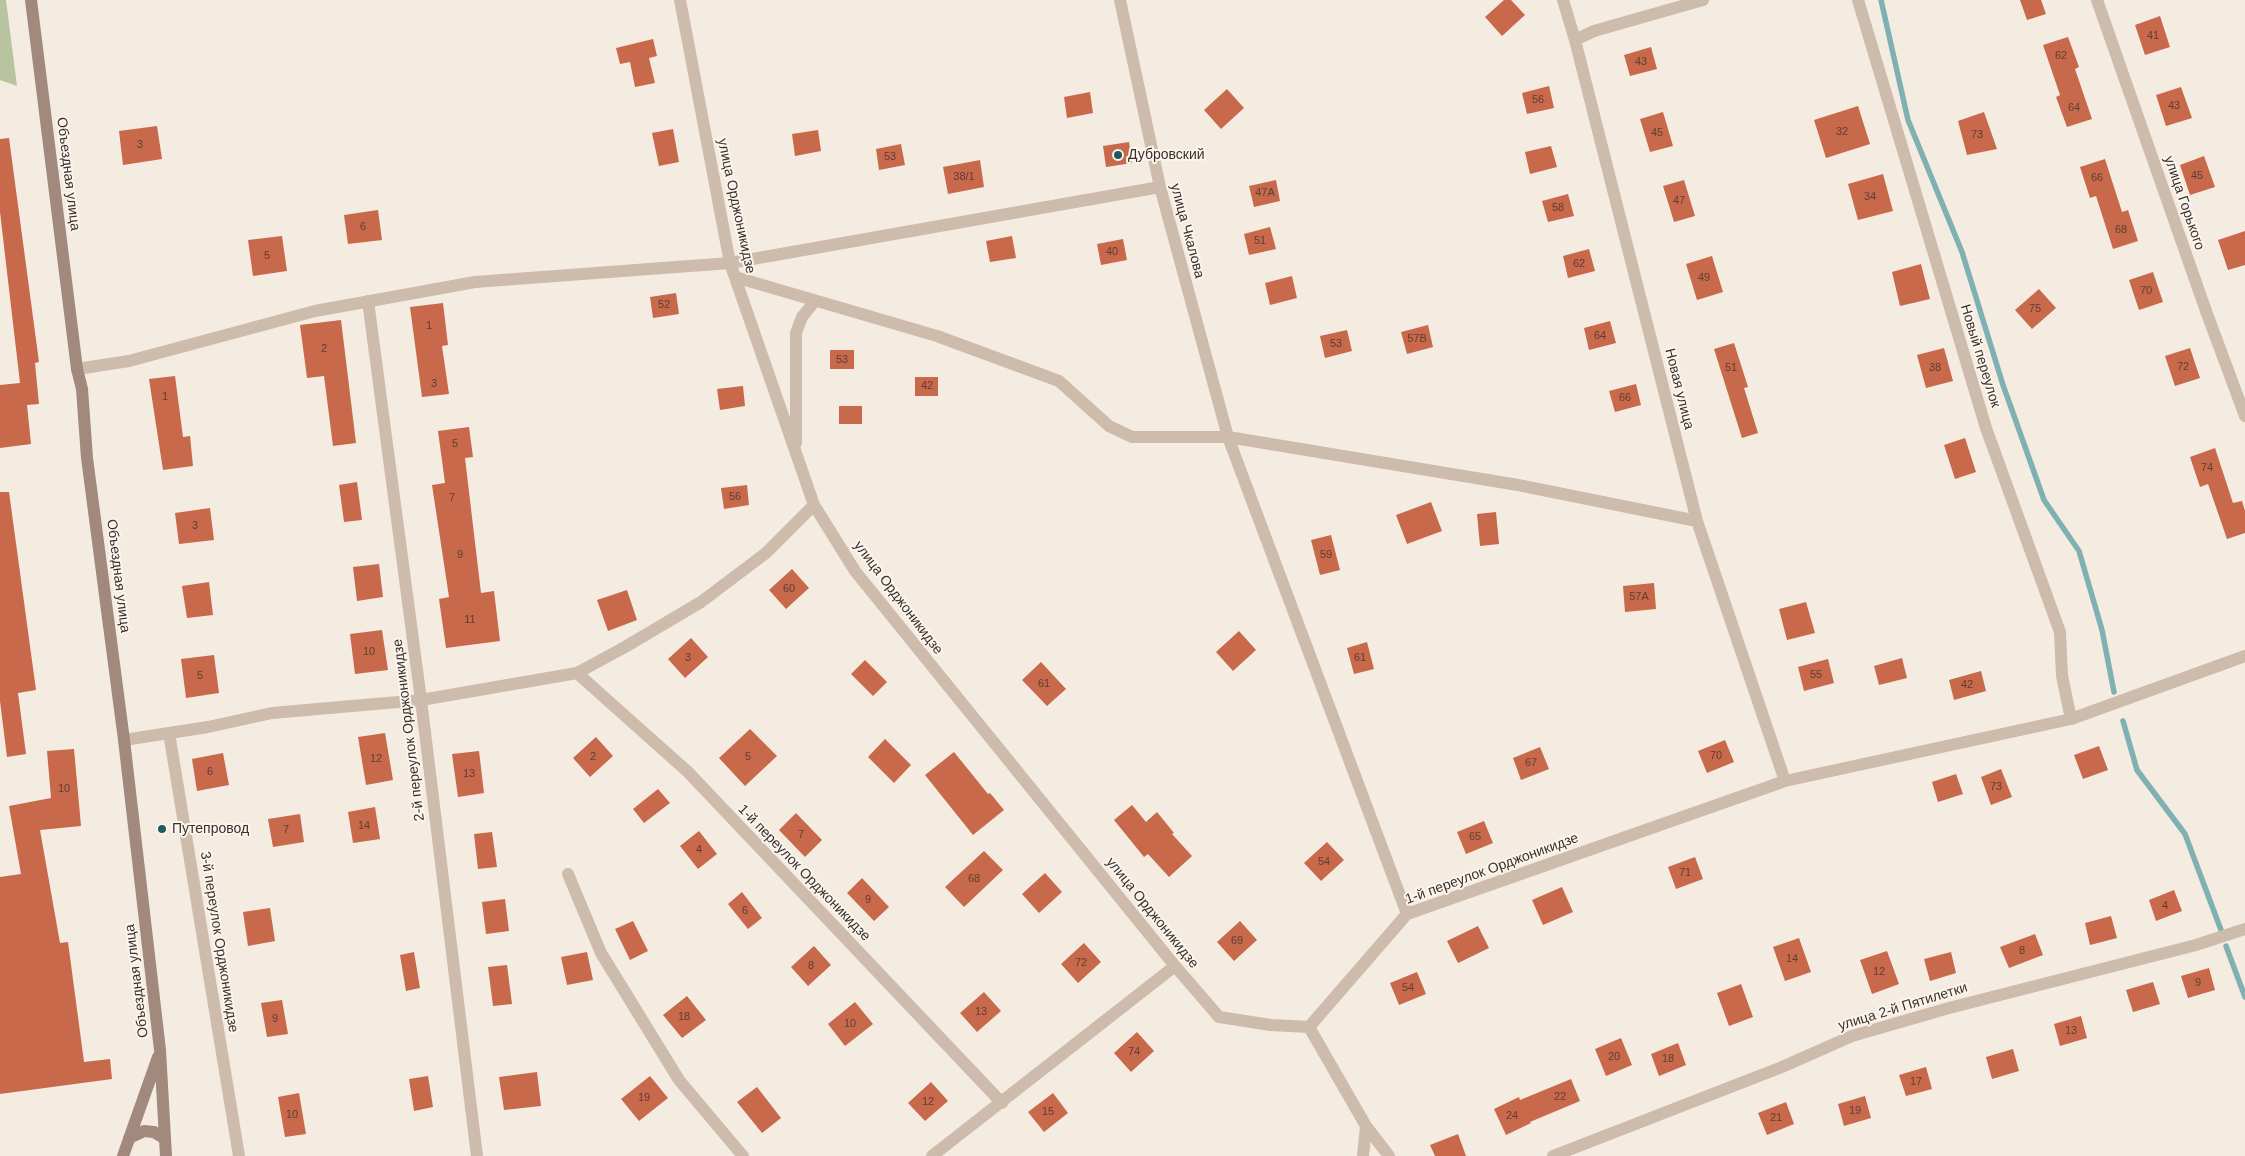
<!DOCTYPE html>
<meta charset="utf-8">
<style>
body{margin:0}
canvas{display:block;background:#f4ebe1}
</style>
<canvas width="2245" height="1156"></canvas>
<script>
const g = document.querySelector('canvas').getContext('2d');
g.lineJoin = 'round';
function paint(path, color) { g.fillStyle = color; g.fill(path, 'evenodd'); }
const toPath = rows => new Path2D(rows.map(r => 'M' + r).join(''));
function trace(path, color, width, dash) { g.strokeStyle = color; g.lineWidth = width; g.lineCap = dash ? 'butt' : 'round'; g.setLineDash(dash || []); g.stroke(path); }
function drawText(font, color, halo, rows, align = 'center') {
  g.font = font + ' Helvetica,sans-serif'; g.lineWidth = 4; g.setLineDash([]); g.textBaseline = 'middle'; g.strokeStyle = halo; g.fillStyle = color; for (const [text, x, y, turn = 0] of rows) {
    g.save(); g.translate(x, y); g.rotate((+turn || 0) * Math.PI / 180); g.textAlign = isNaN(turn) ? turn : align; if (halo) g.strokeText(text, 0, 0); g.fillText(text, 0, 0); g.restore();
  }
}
const green = toPath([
 [0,0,6,0,17,86,0,80]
]);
const stream = toPath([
 [1881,0,1908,120,1962,252,2003,385,2044,500,2079,551,2102,630,2114,692],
 [2123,721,2137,770,2185,834,2221,930],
 [2226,946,2245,997]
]);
const building = toPath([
 [1504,0,1511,0,1525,15,1502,36,1485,17],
 [2020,0,2041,0,2046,14,2027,20],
 [2160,16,2170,47,2145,55,2135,25],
 [2068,37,2079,67,2075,69,2092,119,2067,127,2056,97,2060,95,2043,45],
 [653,39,657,56,649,58,655,83,635,87,630,62,620,64,616,48],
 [1651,47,1657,69,1630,76,1624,55],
 [1549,86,1554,108,1527,114,1522,93],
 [2181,87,2192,118,2166,126,2156,95],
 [1227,89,1244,108,1221,129,1204,110],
 [1090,92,1093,113,1067,118,1064,97],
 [1858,106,1870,144,1826,158,1814,120],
 [1663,112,1673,146,1650,152,1640,119],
 [1984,112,1997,149,1967,155,1958,121],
 [157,126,162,159,123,165,119,131],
 [673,129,679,162,659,166,652,133],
 [818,130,821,151,795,156,792,134],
 [9,138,39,362,35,363,39,404,27,405,31,444,0,448,0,385,20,383,0,212,0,139],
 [1129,142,1132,163,1106,167,1103,146],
 [901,144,905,165,879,170,876,149],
 [1551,146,1557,167,1530,174,1525,152],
 [2204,156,2215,187,2190,195,2180,165],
 [2105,159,2122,212,2128,210,2138,241,2113,249,2096,196,2090,198,2080,167],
 [980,160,984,187,948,194,943,167],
 [1883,174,1893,211,1858,220,1848,184],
 [1276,180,1280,201,1254,207,1249,186],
 [1684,180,1695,216,1674,222,1663,186],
 [1568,194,1574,216,1548,222,1542,201],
 [378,210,382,240,348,244,344,215],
 [1270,227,1276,249,1249,255,1244,234],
 [2245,231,2245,265,2228,270,2218,240],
 [282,236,287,271,253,276,248,240],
 [1012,236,1016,258,990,262,986,241],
 [1123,239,1127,260,1101,265,1097,244],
 [1589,249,1595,271,1568,278,1563,256],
 [1712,256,1723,292,1697,300,1686,264],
 [1921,264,1930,299,1900,306,1892,272],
 [2153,272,2163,302,2139,310,2129,280],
 [1292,276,1297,298,1270,305,1265,283],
 [2039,289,2056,308,2032,329,2015,310],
 [676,293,679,314,653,318,650,297],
 [443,303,448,345,442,346,449,394,422,397,410,307],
 [341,320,356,443,333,446,324,376,307,378,300,325],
 [1610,321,1616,343,1589,350,1584,328],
 [1428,325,1433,347,1407,354,1401,332],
 [1347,330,1352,351,1325,358,1320,336],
 [1734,343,1748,387,1744,388,1758,433,1742,438,1714,349],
 [1944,348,1953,381,1926,388,1917,355],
 [2190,348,2200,378,2175,386,2165,356],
 [830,350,854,350,854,369,830,369],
 [175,376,183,437,190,436,193,466,163,470,149,379],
 [915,377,938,377,938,396,915,396],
 [1636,384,1641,405,1615,412,1609,391],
 [743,386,745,406,720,410,717,389],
 [839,406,862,406,862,424,839,424],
 [469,427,473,457,465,458,481,593,494,591,500,641,446,648,439,599,449,597,432,485,445,483,438,431],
 [1965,438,1976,472,1955,479,1944,445],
 [2215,448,2233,503,2242,501,2245,511,2245,533,2227,539,2208,484,2200,487,2190,457],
 [357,482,362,520,344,522,339,485],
 [747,485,749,505,724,509,721,488],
 [0,492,9,492,36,690,18,693,26,754,7,757,0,701],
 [1431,502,1442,531,1407,544,1396,515],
 [210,508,214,540,179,544,175,513],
 [1496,512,1499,544,1480,546,1477,514],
 [1331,535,1340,570,1320,575,1311,540],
 [379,564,383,597,357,601,353,567],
 [792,569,809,588,786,609,769,590],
 [209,582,213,615,187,618,182,586],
 [1654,583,1656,609,1625,612,1623,586],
 [627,590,637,620,608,631,597,600],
 [1806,602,1815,633,1787,640,1779,609],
 [382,630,388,670,355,674,350,634],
 [1239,631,1256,650,1233,671,1216,652],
 [691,638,708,657,685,678,668,659],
 [1367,642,1374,669,1354,674,1347,648],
 [214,655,219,693,186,698,181,659],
 [1902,658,1907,678,1879,685,1874,666],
 [1828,659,1834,683,1804,691,1798,667],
 [865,660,887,682,873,696,851,674],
 [1041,662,1066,689,1047,706,1022,680],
 [1981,671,1986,691,1954,700,1949,680],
 [750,729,777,756,745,786,719,758],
 [385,733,393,780,366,785,358,737],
 [596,737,613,756,590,777,573,758],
 [885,739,911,765,894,783,868,757],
 [1725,740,1734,762,1707,773,1698,751],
 [2099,746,2108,770,2083,779,2074,755],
 [1540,747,1549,769,1521,780,1513,758],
 [74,749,81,826,40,830,60,943,68,942,84,1062,110,1059,112,1079,0,1094,0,877,21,874,9,806,51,798,47,751],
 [479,751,484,793,458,797,452,754],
 [954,752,988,794,990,793,1004,810,973,835,925,775],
 [223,753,229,785,197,791,192,759],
 [2001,769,2012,797,1991,805,1981,777],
 [1956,774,1963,794,1938,802,1932,782],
 [658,789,670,803,644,823,633,809],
 [1132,805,1146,822,1157,812,1174,833,1172,834,1192,856,1169,877,1148,854,1144,857,1114,820],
 [375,807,380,839,353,843,348,812],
 [796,813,822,840,805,857,779,830],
 [300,814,304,842,273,847,268,819],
 [1484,821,1493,843,1466,854,1457,832],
 [699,831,717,854,698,869,680,846],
 [492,832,497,867,478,869,474,834],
 [1327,842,1344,860,1321,881,1304,863],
 [984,851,1003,870,964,907,945,887],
 [1695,857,1703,879,1676,889,1668,867],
 [1045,873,1062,892,1039,913,1022,894],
 [862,878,889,907,874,921,847,893],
 [1562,887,1573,912,1543,925,1532,900],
 [2174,890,2182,911,2156,921,2149,900],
 [742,892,762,918,748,929,728,904],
 [505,899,509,931,486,934,482,902],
 [270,908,275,941,248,946,243,912],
 [2111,916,2117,938,2090,945,2085,923],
 [633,921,648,951,630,960,615,929],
 [1240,921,1257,940,1234,961,1217,942],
 [1478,926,1489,948,1458,963,1447,941],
 [2035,934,2043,955,2009,968,2000,947],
 [1799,938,1811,972,1785,981,1773,947],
 [1084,943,1101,962,1078,983,1061,964],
 [814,946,831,965,808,986,791,967],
 [1887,951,1899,984,1872,994,1860,960],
 [414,952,420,988,406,991,400,955],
 [587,952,593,980,567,985,561,957],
 [1951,952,1956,973,1930,981,1924,959],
 [507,965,512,1004,493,1006,488,967],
 [2209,968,2215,990,2188,998,2181,976],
 [1417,972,1426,994,1399,1005,1390,983],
 [2153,982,2160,1004,2133,1012,2126,990],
 [1741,984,1753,1017,1729,1026,1717,993],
 [984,992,1001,1011,977,1032,960,1013],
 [687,996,706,1020,682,1038,663,1015],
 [282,1000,288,1034,267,1037,261,1003],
 [855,1002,873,1024,845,1046,828,1024],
 [2081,1016,2087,1038,2060,1046,2054,1024],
 [1137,1032,1154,1051,1131,1072,1114,1053],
 [1621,1038,1632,1065,1606,1076,1595,1049],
 [1678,1043,1686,1065,1659,1076,1651,1054],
 [2013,1049,2019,1071,1992,1079,1986,1057],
 [1926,1067,1932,1089,1906,1096,1899,1075],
 [537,1072,541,1106,504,1110,499,1077],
 [428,1076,433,1107,414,1111,409,1079],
 [650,1076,668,1098,639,1121,621,1099],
 [1571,1079,1580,1101,1530,1122,1531,1123,1506,1135,1494,1109,1519,1097,1520,1100],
 [931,1082,948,1101,925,1121,908,1103],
 [757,1087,781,1118,762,1133,737,1102],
 [299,1093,306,1134,285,1137,278,1097],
 [1053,1093,1068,1113,1044,1132,1028,1112],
 [1865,1096,1871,1118,1844,1126,1838,1104],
 [1786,1102,1794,1124,1767,1135,1758,1113],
 [1458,1134,1466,1156,1435,1156,1430,1145]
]);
const street = toPath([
 [680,0,730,263,814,505,855,571,1175,966,1219,1017,1271,1025,1309,1027,1407,914,1785,781,2071,719,2245,656],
 [1120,0,1160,187,1228,437,1407,914],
 [1563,0,1575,40,1697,521,1785,781],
 [1858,0,1986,428,2060,632,2062,676,2071,719],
 [2097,0,2206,311,2245,416],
 [1575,40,1594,31,1703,0],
 [735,277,937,336,1059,381,1109,426,1132,437,1228,437,1518,485,1697,521],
 [368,301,421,700,477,1156],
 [77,369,129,361,315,311,475,282,730,263,1160,187],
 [796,443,796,333,802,317,815,301],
 [577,673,688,772,1002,1103],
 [169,733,239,1156],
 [124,740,208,727,272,713,421,700,577,673,625,647,701,602,766,553,814,505],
 [568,874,601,953,679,1080,743,1156],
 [1309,1027,1366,1126,1389,1156],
 [932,1156,1175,966],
 [1363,1156,1366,1126],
 [1553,1156,1782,1067,1852,1036,1949,1008,2196,945,2245,929]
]);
const secondary = toPath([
 [31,0,77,369,82,389,87,458,124,740,160,1050,166,1156],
 [129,1138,144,1131,154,1132,164,1138],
 [123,1156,158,1057]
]);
const markers = [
 [1118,155,5,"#1f5a5e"],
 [162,829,5,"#1f5a5e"]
];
const numberNames = [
 ["41",2153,36],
 ["62",2061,56],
 ["43",1641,62],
 ["56",1538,100],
 ["43",2174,106],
 ["64",2074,108],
 ["32",1842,132],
 ["45",1657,133],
 ["73",1977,135],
 ["3",140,145],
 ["53",890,157],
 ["45",2197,176],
 ["38/1",964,177],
 ["66",2097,178],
 ["47А",1265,193],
 ["34",1870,197],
 ["47",1679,201],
 ["58",1558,208],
 ["6",363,227],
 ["68",2121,230],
 ["51",1260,241],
 ["40",1112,252],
 ["5",267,256],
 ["62",1579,264],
 ["49",1704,278],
 ["70",2146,291],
 ["52",664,305],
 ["75",2035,309],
 ["1",429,326],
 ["64",1600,336],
 ["57В",1417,339],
 ["53",1336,344],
 ["2",324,349],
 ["53",842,360],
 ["72",2183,367],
 ["51",1731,368],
 ["38",1935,368],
 ["3",434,384],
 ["42",927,386],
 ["1",165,397],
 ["66",1625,398],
 ["5",455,444],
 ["74",2207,468],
 ["56",735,497],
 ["7",452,498],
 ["3",195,526],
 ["9",460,555],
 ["59",1326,555],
 ["60",789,589],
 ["57А",1639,597],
 ["11",470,620],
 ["10",369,652],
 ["3",688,658],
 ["61",1360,658],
 ["55",1816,675],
 ["5",200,676],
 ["61",1044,684],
 ["42",1967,685],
 ["70",1716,756],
 ["2",593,757],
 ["5",748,757],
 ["12",376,759],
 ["67",1531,763],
 ["6",210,772],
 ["13",469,774],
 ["73",1996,787],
 ["10",64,789],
 ["14",364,826],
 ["7",286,830],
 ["7",801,835],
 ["65",1475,837],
 ["4",699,850],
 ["54",1324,862],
 ["71",1685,873],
 ["68",974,879],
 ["9",868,900],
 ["4",2165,906],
 ["6",745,911],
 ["69",1237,941],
 ["8",2022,951],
 ["14",1792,959],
 ["72",1081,963],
 ["8",811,966],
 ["12",1879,972],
 ["9",2198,983],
 ["54",1408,988],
 ["13",981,1012],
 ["18",684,1017],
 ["9",275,1019],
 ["10",850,1024],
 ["13",2071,1031],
 ["74",1134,1052],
 ["20",1614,1057],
 ["18",1668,1059],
 ["17",1916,1082],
 ["22",1560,1097],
 ["19",644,1098],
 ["12",928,1102],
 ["19",1855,1111],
 ["15",1048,1112],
 ["10",292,1115],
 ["24",1512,1116],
 ["21",1776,1118]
];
const poiNames = [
 ["Дубровский",1128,155],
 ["Путепровод",172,829]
];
const streetNames = [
 ["Объездная улица",68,174,83],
 ["улица Горького",2184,203,71],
 ["улица Орджоникидзе",736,206,78],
 ["улица Чкалова",1187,231,75],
 ["Новый переулок",1980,356,73],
 ["Новая улица",1679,389,76],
 ["Объездная улица",118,576,83],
 ["улица Орджоникидзе",898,598,53],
 ["2-й переулок Орджоникидзе",409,730,-97],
 ["1-й переулок Орджоникидзе",1492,869,-20],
 ["1-й переулок Орджоникидзе",804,873,46],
 ["улица Орджоникидзе",1152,913,51],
 ["3-й переулок Орджоникидзе",219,942,81],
 ["Объездная улица",137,981,-97],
 ["улица 2-й Пятилетки",1903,1007,-17]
];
paint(green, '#b8c4a0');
trace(stream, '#7fb0b2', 5.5);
paint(building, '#c8694b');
trace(street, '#cdbbac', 12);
trace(secondary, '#a18a7d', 12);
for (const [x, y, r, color] of markers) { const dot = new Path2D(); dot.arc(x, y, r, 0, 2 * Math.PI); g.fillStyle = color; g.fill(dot); trace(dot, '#fbf5ee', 2); }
drawText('11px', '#5e3e33', null, numberNames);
drawText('14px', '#3b302b', '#fbf5ee', poiNames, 'left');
drawText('14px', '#3b302b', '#fbf5ee', streetNames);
</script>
